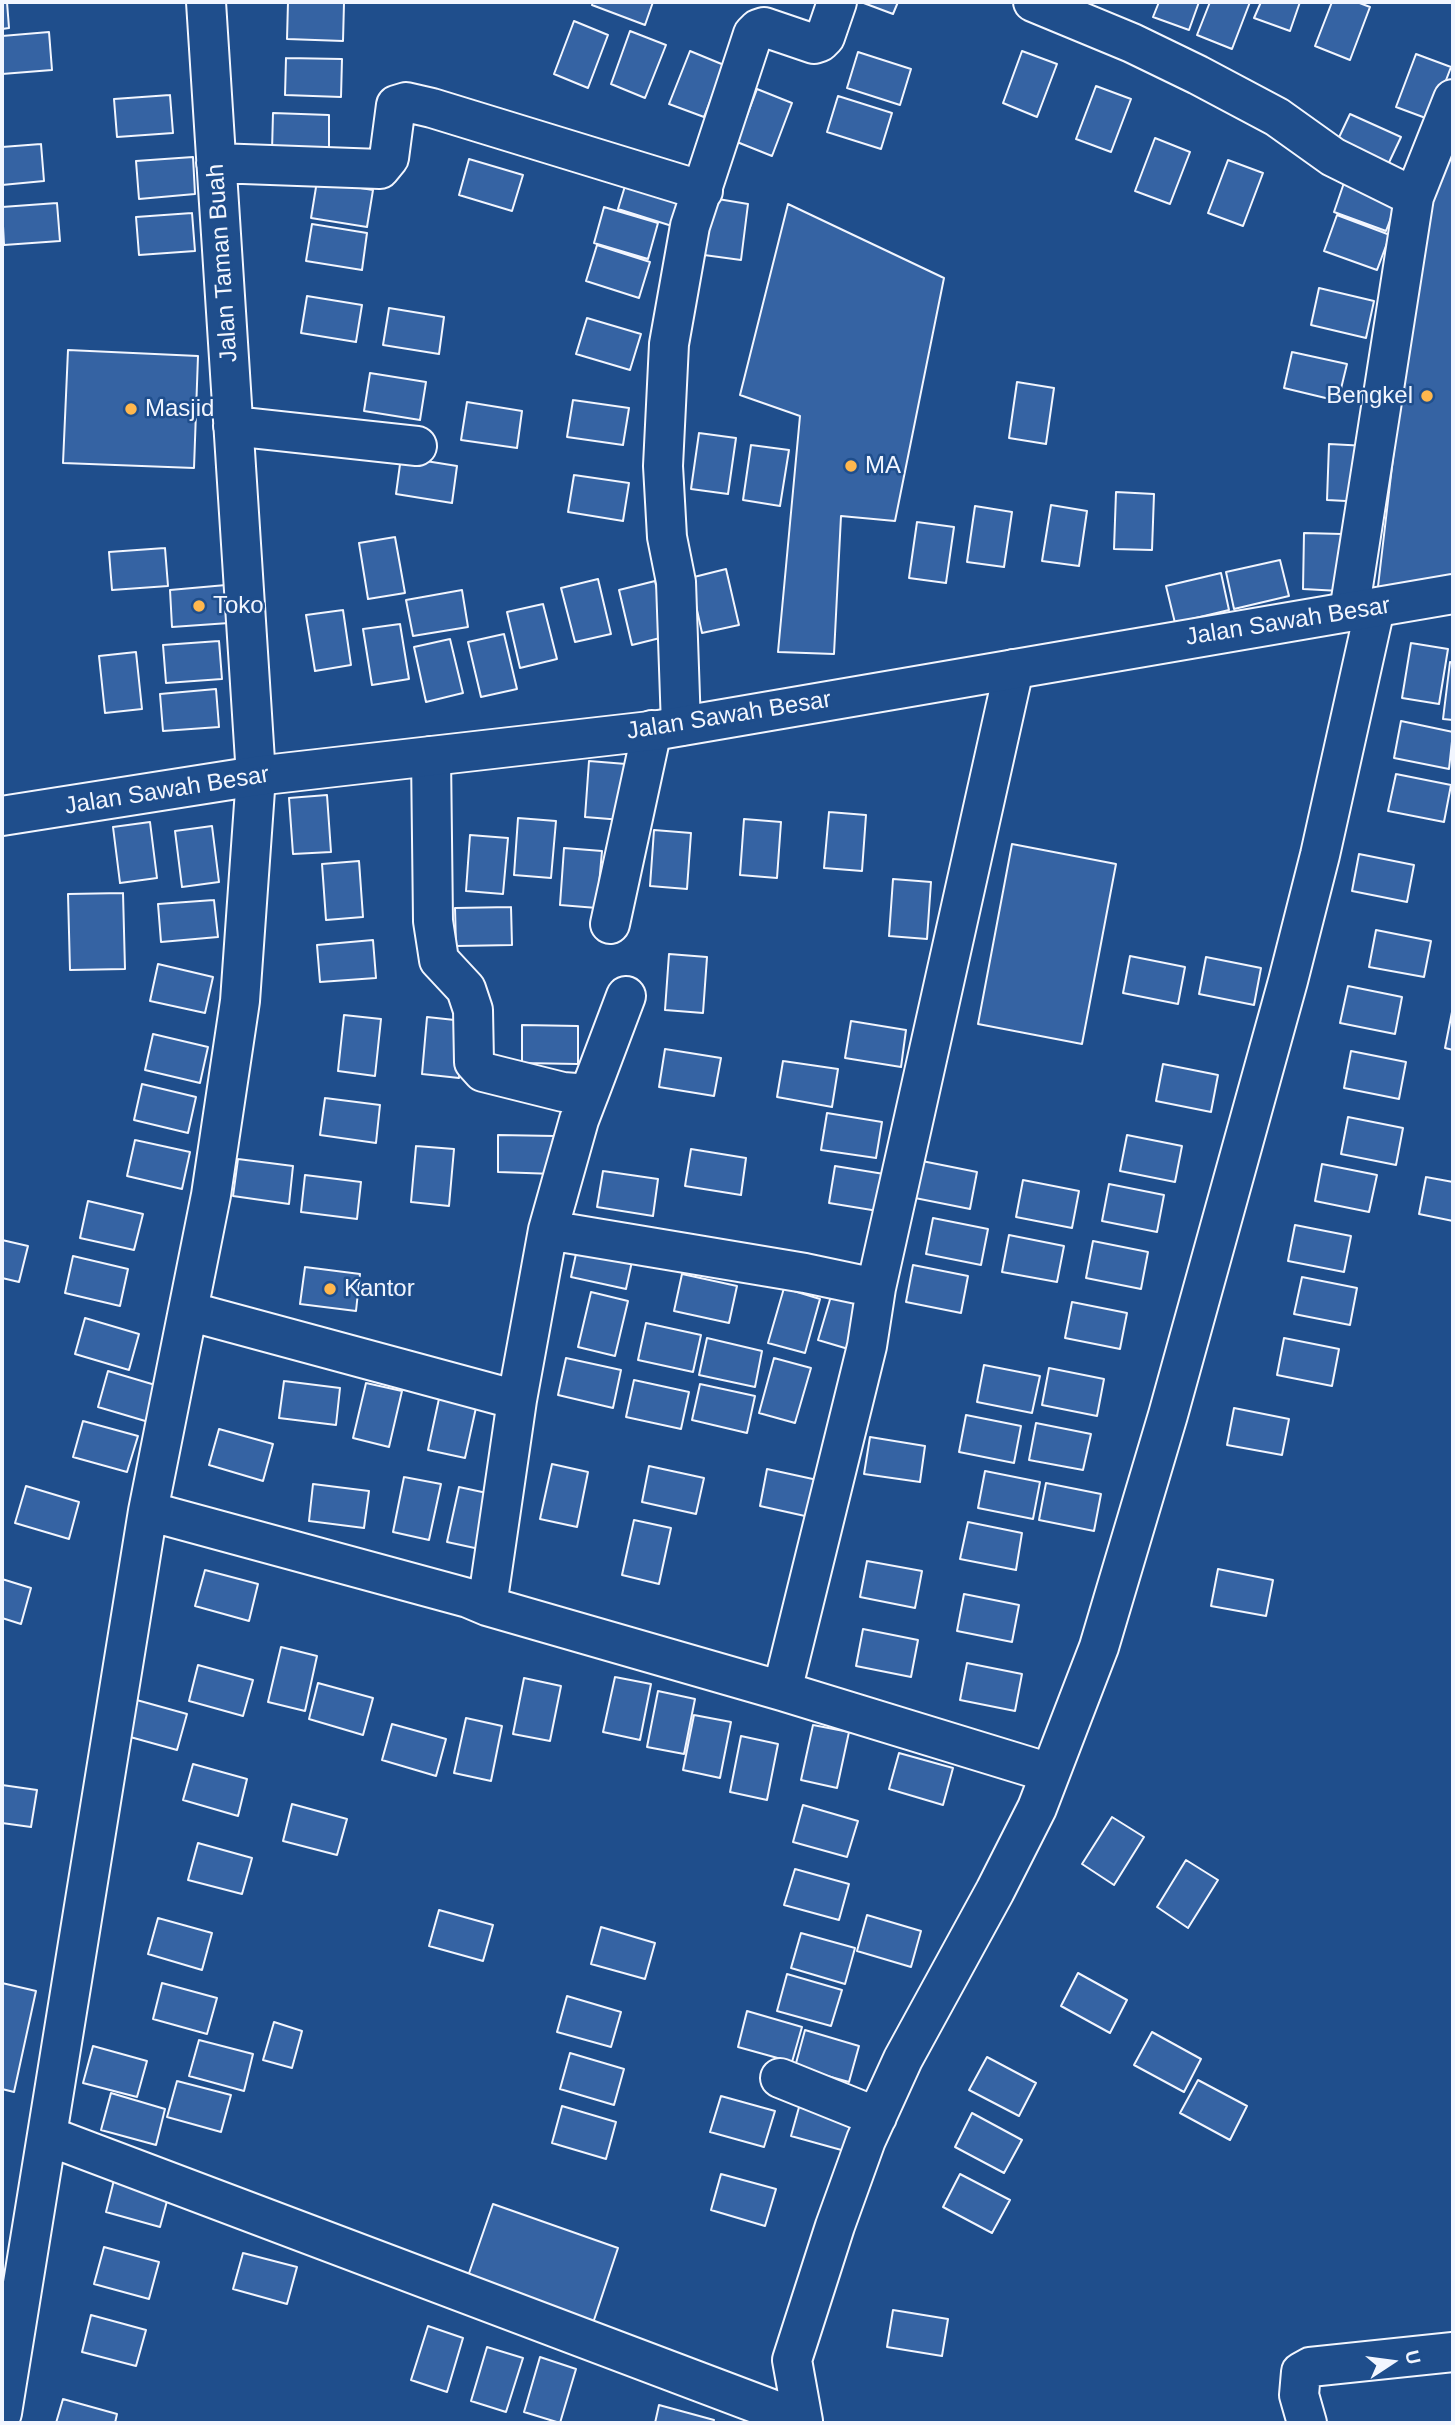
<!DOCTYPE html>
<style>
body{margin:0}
#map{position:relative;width:1455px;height:2425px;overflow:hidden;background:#1f4e8c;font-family:Helvetica,sans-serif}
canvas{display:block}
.frame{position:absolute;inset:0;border:4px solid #f2f6ff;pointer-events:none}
.north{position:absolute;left:1357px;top:2327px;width:70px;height:70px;-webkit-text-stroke:5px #1f4e8c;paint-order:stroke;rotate:77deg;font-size:19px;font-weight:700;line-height:28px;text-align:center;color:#f2f6ff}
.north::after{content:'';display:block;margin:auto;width:24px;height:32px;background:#f2f6ff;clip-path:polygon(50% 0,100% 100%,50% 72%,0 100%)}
</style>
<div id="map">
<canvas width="1455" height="2425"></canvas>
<div class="frame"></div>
<div class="north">U</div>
</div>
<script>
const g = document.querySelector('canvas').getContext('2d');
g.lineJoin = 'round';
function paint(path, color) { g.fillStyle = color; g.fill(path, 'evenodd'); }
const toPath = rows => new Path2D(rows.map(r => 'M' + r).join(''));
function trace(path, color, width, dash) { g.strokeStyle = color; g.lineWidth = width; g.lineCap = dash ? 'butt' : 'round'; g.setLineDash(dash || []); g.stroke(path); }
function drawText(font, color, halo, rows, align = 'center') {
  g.font = font + ' Helvetica,sans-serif'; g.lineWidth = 5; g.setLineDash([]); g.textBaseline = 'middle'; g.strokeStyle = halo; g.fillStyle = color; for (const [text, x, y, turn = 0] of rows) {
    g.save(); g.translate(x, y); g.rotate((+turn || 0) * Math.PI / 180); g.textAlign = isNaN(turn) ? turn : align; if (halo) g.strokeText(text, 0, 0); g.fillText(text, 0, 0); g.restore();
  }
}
const building = toPath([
 [2,2,7,2,9,28,2,29,2,2],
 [288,2,344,3,343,41,287,39,288,2],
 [593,2,653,2,645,25,592,5,593,2],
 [861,2,898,2,893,14,861,2],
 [1159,2,1199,2,1189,30,1153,17,1159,2],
 [1210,2,1250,2,1232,49,1197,35,1210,2],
 [1261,2,1300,2,1290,31,1254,18,1261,2],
 [1332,2,1357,2,1370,7,1350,60,1315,46,1332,2],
 [574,21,608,35,588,88,554,74,574,21],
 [630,31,666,45,645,98,611,84,630,31],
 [49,32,52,70,2,74,2,36,49,32],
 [690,51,724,65,704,117,669,104,690,51],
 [1022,51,1057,64,1037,117,1003,103,1022,51],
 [858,52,911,69,900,105,847,88,858,52],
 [1416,54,1451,67,1431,120,1396,107,1416,54],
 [286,58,342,59,341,97,285,95,286,58],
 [1096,86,1131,99,1111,152,1076,139,1096,86],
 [757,89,792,103,772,156,737,142,757,89],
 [170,95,173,133,117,137,114,99,170,95],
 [838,96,892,113,881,149,827,132,838,96],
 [273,113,329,115,329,153,272,151,273,113],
 [1350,114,1401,137,1385,171,1334,148,1350,114],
 [1155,138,1190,152,1170,204,1135,191,1155,138],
 [41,144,44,181,2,185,2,147,41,144],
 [1439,153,1453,156,1453,582,1377,595,1422,210,1439,153],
 [193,157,195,194,139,199,136,161,193,157],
 [469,159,523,175,512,211,459,195,469,159],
 [1228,160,1263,173,1243,226,1208,213,1228,160],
 [629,173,683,190,672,226,618,209,629,173],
 [1346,177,1399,196,1386,231,1334,212,1346,177],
 [317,181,373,190,367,227,311,218,317,181],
 [712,198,748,204,741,260,704,255,712,198],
 [57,203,60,241,4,245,2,207,57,203],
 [788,204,944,278,895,521,841,516,834,654,778,652,800,416,740,395,788,204],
 [604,207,658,223,648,259,594,243,604,207],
 [192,213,195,251,139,255,136,217,192,213],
 [1337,215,1390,235,1377,270,1324,251,1337,215],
 [312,224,367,233,362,270,306,261,312,224],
 [597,245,650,262,639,298,586,281,597,245],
 [1319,288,1374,301,1366,338,1311,325,1319,288],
 [307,296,362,305,356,342,301,333,307,296],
 [389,308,444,317,439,354,383,345,389,308],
 [587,318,641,334,630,370,576,354,587,318],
 [68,350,198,356,194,468,63,463,68,350],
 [1292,352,1347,364,1338,401,1284,388,1292,352],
 [370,373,426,382,420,420,364,411,370,373],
 [1017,382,1054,388,1046,444,1009,438,1017,382],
 [573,400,629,408,623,445,567,437,573,400],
 [467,402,522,411,517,448,461,440,467,402],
 [699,433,736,438,728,494,691,489,699,433],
 [1329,444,1367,446,1365,502,1327,500,1329,444],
 [751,445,789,450,780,506,743,500,751,445],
 [401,457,457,466,452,503,396,494,401,457],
 [574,475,629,483,623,521,568,512,574,475],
 [1116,492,1154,494,1152,550,1114,549,1116,492],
 [1051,505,1087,511,1079,566,1042,561,1051,505],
 [975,506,1012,512,1004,567,967,562,975,506],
 [917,522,954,527,946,583,909,578,917,522],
 [1304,533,1342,534,1340,591,1303,589,1304,533],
 [395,537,405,593,368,599,359,543,395,537],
 [165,548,168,586,112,590,109,552,165,548],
 [1280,560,1289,596,1234,609,1226,572,1280,560],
 [726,569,739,625,702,633,690,578,726,569],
 [1221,573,1229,610,1175,623,1166,586,1221,573],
 [598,579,611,634,575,642,561,588,598,579],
 [655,581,668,636,632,645,619,590,655,581],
 [226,585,229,623,172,627,170,590,226,585],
 [462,590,468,627,413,636,406,600,462,590],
 [543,604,557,659,520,668,507,612,543,604],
 [343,610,351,665,315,671,306,615,343,610],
 [400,624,409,679,372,685,363,629,400,624],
 [504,634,517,689,481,697,468,642,504,634],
 [450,639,463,693,426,702,414,647,450,639],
 [219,641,222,679,166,683,163,645,219,641],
 [1411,643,1448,649,1439,704,1402,698,1411,643],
 [136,652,142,709,105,713,99,656,136,652],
 [1450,662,1453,663,1453,720,1443,719,1450,662],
 [216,689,219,727,163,731,160,694,216,689],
 [1401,721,1453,732,1449,769,1394,758,1401,721],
 [589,761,626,764,622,820,585,817,589,761],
 [1396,774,1451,785,1444,822,1388,811,1396,774],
 [327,795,331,852,293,854,289,798,327,795],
 [829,812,866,815,862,871,824,868,829,812],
 [518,818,556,821,551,878,514,875,518,818],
 [744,819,781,822,777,878,740,875,744,819],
 [150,822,157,878,120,883,113,827,150,822],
 [212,826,219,882,182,887,175,831,212,826],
 [654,830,691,833,687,889,650,886,654,830],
 [470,835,508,838,503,894,466,891,470,835],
 [1012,844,1116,864,1082,1044,978,1024,1012,844],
 [564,848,602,851,597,908,560,905,564,848],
 [1359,854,1414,865,1407,902,1352,891,1359,854],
 [359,861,363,917,326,920,322,864,359,861],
 [893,879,931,882,927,939,889,936,893,879],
 [123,893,125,969,70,970,68,894,123,893],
 [214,900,218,937,161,942,158,904,214,900],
 [511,907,512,945,456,946,455,908,511,907],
 [1376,930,1431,941,1424,977,1369,967,1376,930],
 [373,940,376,978,320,982,317,945,373,940],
 [669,954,707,957,703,1013,665,1010,669,954],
 [1130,956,1185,967,1178,1004,1123,993,1130,956],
 [1206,957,1261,968,1254,1005,1199,994,1206,957],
 [158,964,213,977,205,1013,150,1001,158,964],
 [1348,986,1402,997,1395,1034,1340,1023,1348,986],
 [1452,1012,1453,1012,1453,1050,1445,1048,1452,1012],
 [344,1015,381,1019,375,1076,338,1071,344,1015],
 [427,1017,464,1021,459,1078,422,1074,427,1017],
 [851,1021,906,1030,901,1067,845,1058,851,1021],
 [522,1025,578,1026,578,1064,522,1063,522,1025],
 [153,1034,208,1047,200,1083,145,1070,153,1034],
 [665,1049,721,1058,714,1096,659,1087,665,1049],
 [1351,1051,1406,1062,1399,1099,1344,1088,1351,1051],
 [783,1061,838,1069,832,1107,777,1097,783,1061],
 [1163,1064,1218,1075,1211,1112,1156,1101,1163,1064],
 [142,1084,196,1097,188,1133,134,1120,142,1084],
 [325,1098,380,1105,376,1143,320,1135,325,1098],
 [827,1113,882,1122,876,1158,821,1150,827,1113],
 [1348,1117,1403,1128,1396,1165,1341,1154,1348,1117],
 [498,1135,555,1136,554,1174,498,1172,498,1135],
 [1127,1135,1182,1146,1175,1182,1120,1171,1127,1135],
 [135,1140,190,1152,182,1189,127,1176,135,1140],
 [416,1146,454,1149,449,1206,411,1202,416,1146],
 [691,1149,746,1158,741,1195,685,1186,691,1149],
 [238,1159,293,1166,289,1204,233,1196,238,1159],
 [922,1161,977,1172,970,1209,915,1198,922,1161],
 [1322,1164,1377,1175,1369,1212,1315,1201,1322,1164],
 [835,1166,890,1175,884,1212,829,1203,835,1166],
 [603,1171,658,1179,653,1216,597,1207,603,1171],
 [305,1175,361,1182,357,1219,301,1212,305,1175],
 [1426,1177,1453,1182,1453,1221,1419,1214,1426,1177],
 [1023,1180,1079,1191,1072,1228,1016,1217,1023,1180],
 [1109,1184,1164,1195,1157,1232,1102,1221,1109,1184],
 [88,1201,143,1214,134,1250,80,1238,88,1201],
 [933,1218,988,1229,981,1265,926,1254,933,1218],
 [1295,1225,1351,1236,1344,1272,1288,1261,1295,1225],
 [1009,1235,1064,1246,1057,1282,1002,1272,1009,1235],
 [2,1240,28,1246,19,1282,2,1278,2,1240],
 [579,1240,634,1252,626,1289,571,1277,579,1240],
 [1093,1241,1148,1252,1141,1289,1086,1278,1093,1241],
 [73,1256,128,1269,120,1306,65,1293,73,1256],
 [913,1265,968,1276,961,1313,906,1302,913,1265],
 [305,1267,360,1274,356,1311,300,1304,305,1267],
 [682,1274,737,1286,729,1323,674,1311,682,1274],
 [1302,1277,1357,1288,1350,1325,1294,1314,1302,1277],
 [834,1286,870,1297,855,1351,818,1340,834,1286],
 [784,1288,820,1299,805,1353,768,1343,784,1288],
 [591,1292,628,1301,615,1356,578,1347,591,1292],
 [1072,1302,1127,1313,1120,1349,1065,1338,1072,1302],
 [85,1318,139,1334,129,1370,75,1354,85,1318],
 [646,1323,701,1335,693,1372,638,1360,646,1323],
 [707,1338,762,1351,755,1387,699,1375,707,1338],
 [1284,1338,1339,1349,1332,1386,1277,1375,1284,1338],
 [566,1358,621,1370,613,1408,558,1395,566,1358],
 [774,1358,811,1368,795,1423,759,1413,774,1358],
 [984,1365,1040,1376,1032,1413,977,1402,984,1365],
 [1049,1368,1104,1379,1097,1416,1042,1405,1049,1368],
 [108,1371,162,1387,152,1423,98,1407,108,1371],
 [634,1380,689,1392,681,1429,626,1417,634,1380],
 [284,1381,340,1388,336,1425,279,1418,284,1381],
 [366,1383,402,1391,389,1447,353,1438,366,1383],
 [700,1384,755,1396,747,1433,692,1420,700,1384],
 [440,1394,477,1403,465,1458,428,1450,440,1394],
 [1234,1408,1289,1419,1282,1455,1227,1445,1234,1408],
 [966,1415,1021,1426,1014,1463,959,1452,966,1415],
 [83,1421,138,1436,127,1472,73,1457,83,1421],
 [1036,1423,1091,1434,1083,1470,1029,1460,1036,1423],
 [219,1429,273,1444,263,1481,209,1465,219,1429],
 [870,1437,925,1446,920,1482,864,1474,870,1437],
 [552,1464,588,1472,577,1527,540,1519,552,1464],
 [649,1466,704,1478,696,1514,642,1502,649,1466],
 [767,1469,822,1481,814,1518,760,1506,767,1469],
 [985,1471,1040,1482,1033,1519,978,1508,985,1471],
 [404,1477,441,1484,429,1540,393,1532,404,1477],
 [1046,1483,1101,1494,1094,1531,1039,1520,1046,1483],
 [313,1484,369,1491,364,1528,309,1521,313,1484],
 [26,1486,79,1502,69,1539,15,1523,26,1486],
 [459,1487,496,1495,484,1550,447,1542,459,1487],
 [634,1520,671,1528,659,1584,622,1575,634,1520],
 [968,1522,1022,1533,1016,1570,960,1559,968,1522],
 [867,1561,922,1571,915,1608,860,1597,867,1561],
 [1218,1569,1273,1580,1266,1616,1211,1606,1218,1569],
 [205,1570,258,1584,249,1621,195,1606,205,1570],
 [2,1579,31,1588,21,1624,2,1618,2,1579],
 [964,1594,1019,1605,1012,1642,957,1631,964,1594],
 [863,1629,918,1640,911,1677,856,1666,863,1629],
 [281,1647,317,1656,305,1711,268,1702,281,1647],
 [967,1663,1022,1674,1015,1711,960,1700,967,1663],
 [198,1665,253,1680,243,1716,189,1701,198,1665],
 [615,1677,651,1684,640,1740,603,1732,615,1677],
 [524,1678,561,1686,550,1741,513,1734,524,1678],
 [318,1683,373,1698,363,1735,309,1719,318,1683],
 [658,1691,695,1699,684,1754,647,1747,658,1691],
 [133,1699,187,1714,177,1750,123,1735,133,1699],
 [694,1715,731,1722,720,1778,683,1770,694,1715],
 [466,1718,502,1726,491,1781,454,1773,466,1718],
 [392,1724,446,1739,436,1776,382,1760,392,1724],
 [813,1725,849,1732,837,1788,801,1780,813,1725],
 [741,1736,778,1744,767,1800,730,1792,741,1736],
 [899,1753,953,1768,943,1805,889,1789,899,1753],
 [193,1764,247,1779,238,1816,183,1800,193,1764],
 [2,1785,37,1790,31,1827,2,1823,2,1785],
 [292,1804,347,1819,337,1855,283,1841,292,1804],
 [803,1805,858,1821,847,1857,793,1842,803,1805],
 [1112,1817,1144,1837,1114,1885,1082,1864,1112,1817],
 [198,1843,252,1858,242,1894,188,1880,198,1843],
 [1186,1860,1218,1880,1188,1928,1157,1907,1186,1860],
 [795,1869,849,1884,839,1920,784,1905,795,1869],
 [439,1910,493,1925,483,1961,429,1946,439,1910],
 [867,1915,921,1931,911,1967,857,1951,867,1915],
 [158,1918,212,1933,202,1970,148,1954,158,1918],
 [601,1927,655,1943,645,1979,591,1964,601,1927],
 [801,1933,855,1948,845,1984,791,1968,801,1933],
 [1078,1973,1127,2000,1110,2033,1061,2006,1078,1973],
 [787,1974,842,1990,831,2026,777,2011,787,1974],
 [2,1983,36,1991,14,2092,2,2089,2,1983],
 [162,1983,217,1998,207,2034,153,2019,162,1983],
 [567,1996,621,2012,611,2047,557,2032,567,1996],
 [747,2011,802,2027,792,2062,738,2047,747,2011],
 [274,2022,302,2031,292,2068,263,2060,274,2022],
 [805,2030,859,2046,849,2082,795,2067,805,2030],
 [1152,2032,1201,2059,1184,2092,1134,2065,1152,2032],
 [199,2040,253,2054,244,2091,189,2076,199,2040],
 [93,2046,147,2061,137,2097,83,2083,93,2046],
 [570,2053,624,2069,614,2105,560,2089,570,2053],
 [987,2057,1036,2083,1019,2116,969,2090,987,2057],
 [1198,2080,1247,2106,1230,2140,1180,2113,1198,2080],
 [177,2081,231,2095,221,2132,167,2117,177,2081],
 [111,2093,165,2109,156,2145,101,2130,111,2093],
 [721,2096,775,2111,764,2147,710,2132,721,2096],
 [801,2100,855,2115,845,2151,791,2136,801,2100],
 [562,2106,616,2122,606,2159,552,2143,562,2106],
 [972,2113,1022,2140,1004,2173,955,2147,972,2113],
 [721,2174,776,2189,765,2226,711,2210,721,2174],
 [960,2174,1010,2200,992,2233,943,2207,960,2174],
 [115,2176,170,2190,160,2227,106,2212,115,2176],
 [493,2204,618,2248,593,2323,467,2279,493,2204],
 [104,2247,159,2262,149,2299,94,2284,104,2247],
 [243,2253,297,2267,287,2304,233,2289,243,2253],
 [893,2310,948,2319,942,2356,887,2347,893,2310],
 [91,2315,146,2330,136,2366,82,2352,91,2315],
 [428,2326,463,2338,447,2392,411,2380,428,2326],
 [487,2347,523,2358,506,2412,471,2401,487,2347],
 [540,2357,576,2369,560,2423,524,2412,540,2357],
 [63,2399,117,2414,115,2423,56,2423,63,2399],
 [659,2405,714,2420,713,2423,655,2423,659,2405]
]);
const minor = toPath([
 [1033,2,1132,43,1198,75,1277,117,1333,157,1414,197],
 [216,163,380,169,389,158,396,105,406,102,432,108,703,191],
 [233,426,417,446],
 [1349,612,1414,197,1453,99],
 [681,726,676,582,667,537,663,466,669,344,690,226,753,34,758,29,764,27,814,44,820,42,825,37,837,2],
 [431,756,433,921,439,960,466,989,473,1010,474,1062,483,1072,563,1092,589,1094,579,1120,548,1230,517,1400,487,1606],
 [610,924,652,730],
 [589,1094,626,996],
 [548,1230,805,1273,876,1288],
 [188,1311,517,1400],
 [148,1511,468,1598,487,1606,782,1691,1050,1773],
 [782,1691,867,1346,876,1288,1014,669],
 [780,2078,877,2117],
 [48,2136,803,2421],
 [2,2413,148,1511,211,1195,240,1001,256,776,206,2],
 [800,2423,803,2421,792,2360,835,2226,866,2140,903,2059,995,1891,1037,1808,1099,1647,1168,1415,1288,981,1320,855,1375,608],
 [1307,2423,1299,2395,1301,2372,1310,2367,1453,2352]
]);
const major = toPath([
 [2,816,256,776,659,730,1453,594]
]);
const markers = [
 [1427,396,7,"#ffb74d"],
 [131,409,7,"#ffb74d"],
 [851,466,7,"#ffb74d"],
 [199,606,7,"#ffb74d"],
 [330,1289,7,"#ffb74d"]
];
const streetNames = [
 ["Jalan Taman Buah",223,263,-94],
 ["Jalan Sawah Besar",1288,622,-9],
 ["Jalan Sawah Besar",729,716,-9],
 ["Jalan Sawah Besar",167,791,-9]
];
const poiNames = [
 ["Bengkel",1413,396,"right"],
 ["Masjid",145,409],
 ["MA",865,466],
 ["Toko",213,606],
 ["Kantor",344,1289]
];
paint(building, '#3563a3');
trace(building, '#f2f6ff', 2);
trace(minor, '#f2f6ff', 42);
trace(major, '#f2f6ff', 42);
trace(minor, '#1f4e8c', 38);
trace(major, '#1f4e8c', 38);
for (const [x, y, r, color] of markers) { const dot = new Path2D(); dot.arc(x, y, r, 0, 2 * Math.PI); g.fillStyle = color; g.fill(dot); trace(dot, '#1f4e8c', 2.5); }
drawText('24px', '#f2f6ff', '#1f4e8c', streetNames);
drawText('24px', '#f2f6ff', '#1f4e8c', poiNames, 'left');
</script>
